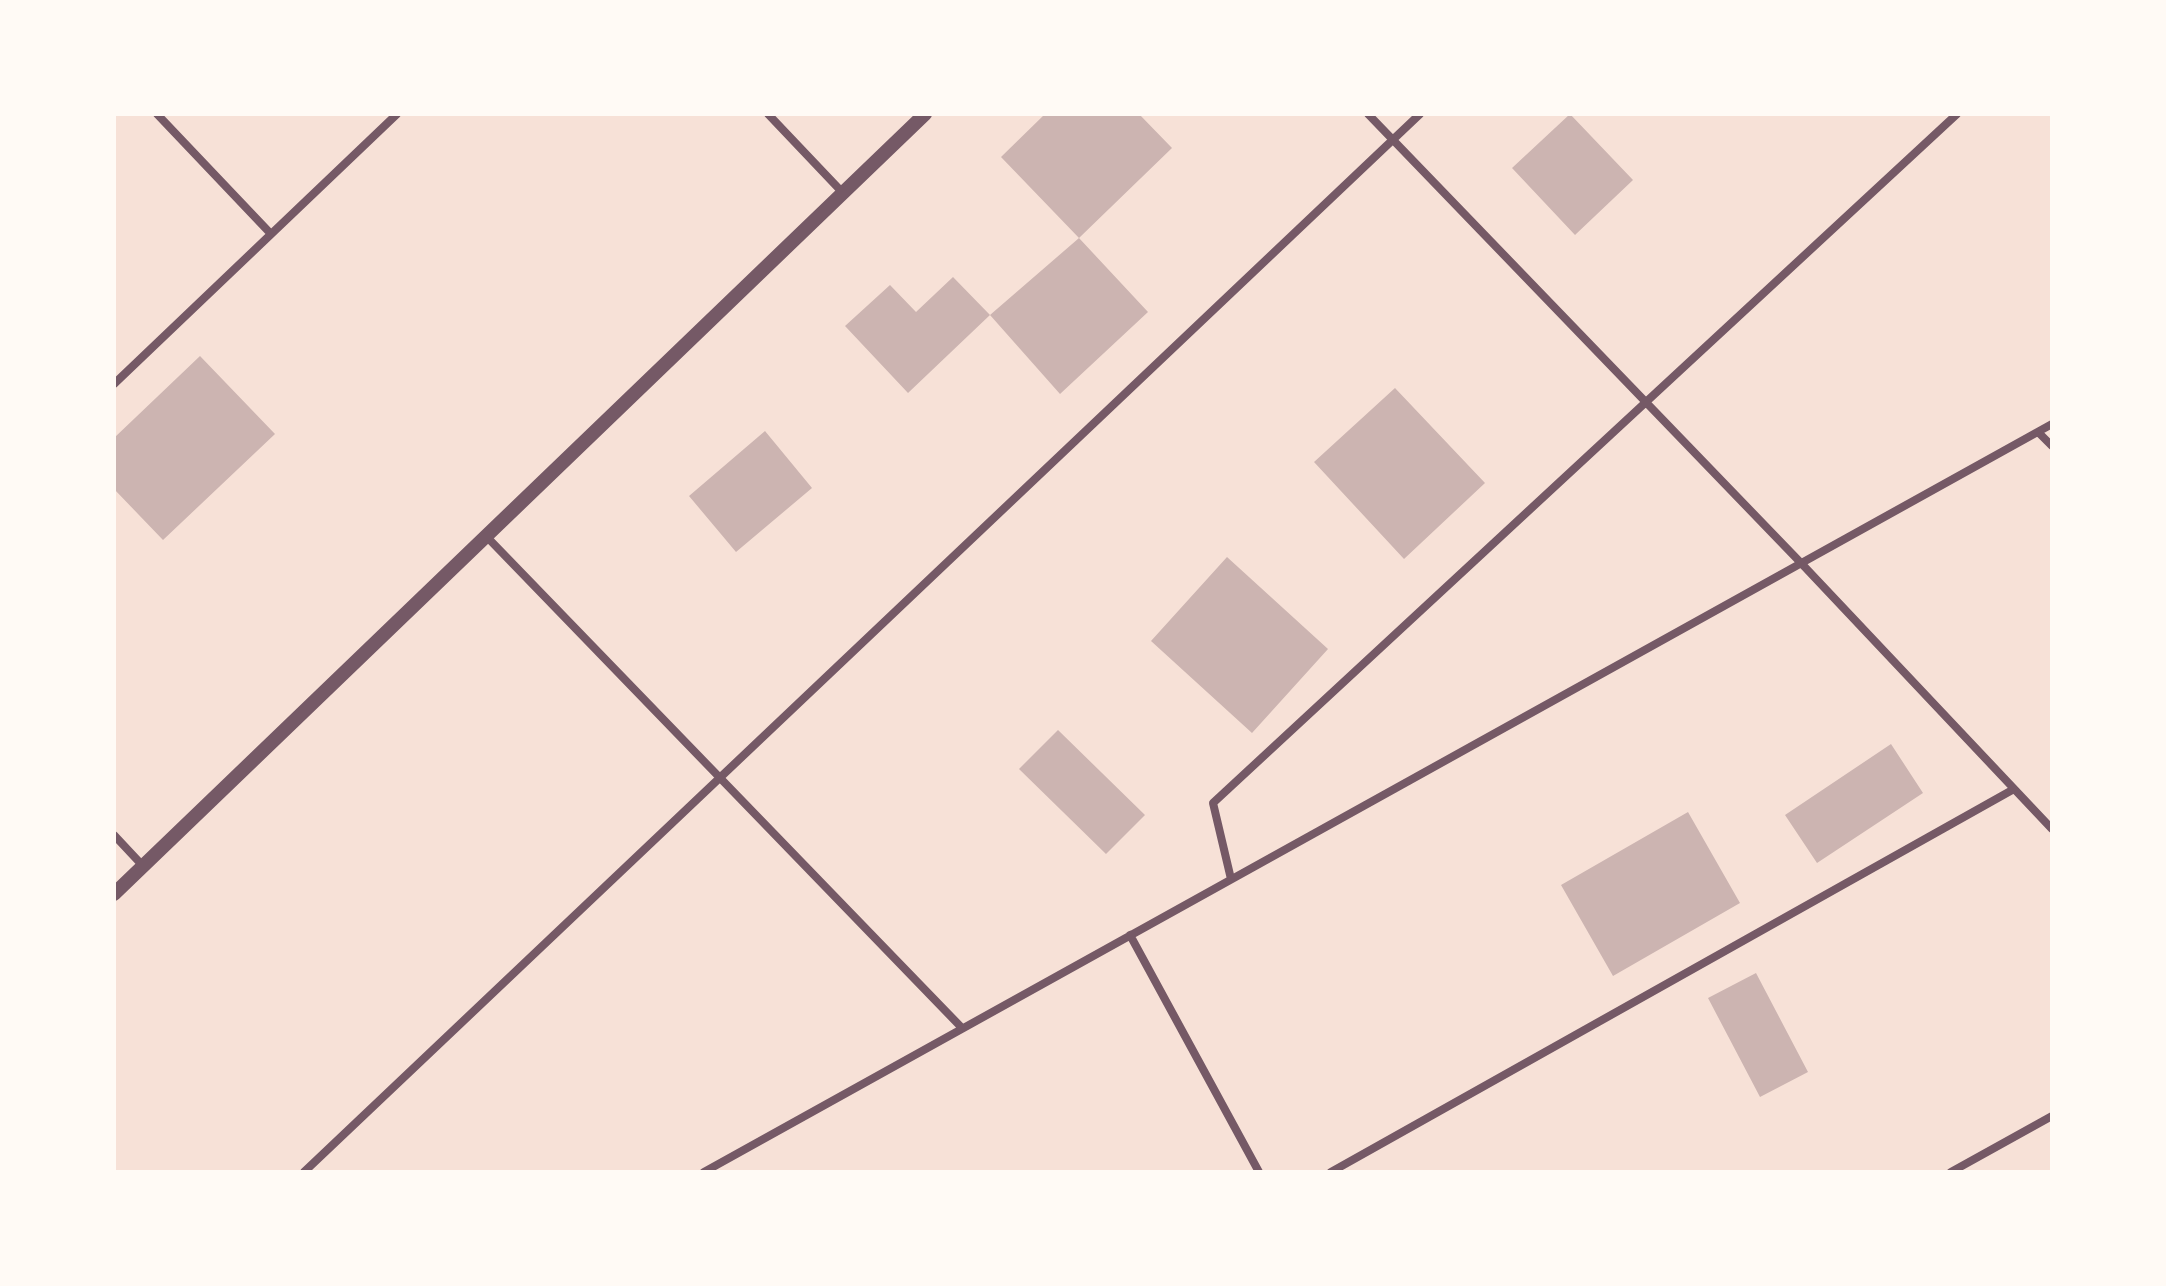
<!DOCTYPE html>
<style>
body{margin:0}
#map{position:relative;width:2166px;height:1286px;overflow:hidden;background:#f7e1d7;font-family:"DM Sans",sans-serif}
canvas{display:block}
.frame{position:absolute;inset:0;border:116px solid #fffaf5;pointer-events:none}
</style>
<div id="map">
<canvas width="2166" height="1286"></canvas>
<div class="frame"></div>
</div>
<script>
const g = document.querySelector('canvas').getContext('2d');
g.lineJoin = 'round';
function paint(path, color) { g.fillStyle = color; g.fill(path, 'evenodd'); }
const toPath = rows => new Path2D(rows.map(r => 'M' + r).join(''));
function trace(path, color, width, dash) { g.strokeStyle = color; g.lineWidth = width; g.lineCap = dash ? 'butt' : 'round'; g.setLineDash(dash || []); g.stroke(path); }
const building = toPath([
 [1045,114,1139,114,1172,148,1079,238,1001,157],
 [1570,114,1633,180,1575,235,1512,168],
 [1079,238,1148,312,1060,394,990,315],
 [953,277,990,315,908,393,845,326,890,285,916,312],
 [200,356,275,434,163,540,114,489,114,438],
 [1395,388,1485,483,1404,559,1314,462],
 [765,431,812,488,736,552,689,496],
 [1227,557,1328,649,1252,733,1151,641],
 [1058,730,1145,815,1106,854,1019,769],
 [1891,744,1923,793,1817,863,1785,815],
 [1688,812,1740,903,1613,976,1561,885],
 [1756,973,1808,1072,1760,1097,1708,998]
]);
const minor = toPath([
 [157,114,271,234],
 [768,114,843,193],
 [1368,114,1801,563,2052,829],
 [114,384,397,114],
 [2038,432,2052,446],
 [486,536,962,1028],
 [114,835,143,866],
 [1231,879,1213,803,1957,114],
 [1130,935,1259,1172],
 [304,1172,1420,114],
 [704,1172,2052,424],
 [1331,1172,2014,789],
 [1951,1172,2052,1116]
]);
const tertiary = toPath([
 [114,894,925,114]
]);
paint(building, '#ccb4b1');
trace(minor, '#755966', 8);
trace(tertiary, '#755966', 14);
</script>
